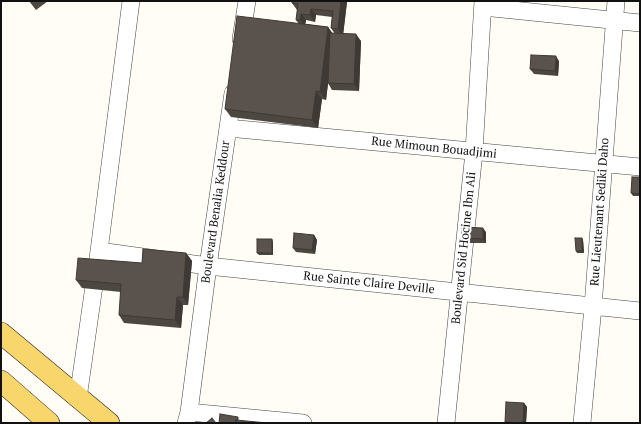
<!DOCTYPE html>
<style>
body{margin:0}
#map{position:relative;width:641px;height:424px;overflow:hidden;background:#fffdf5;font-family:"PT Serif",serif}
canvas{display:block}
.frame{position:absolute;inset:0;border:2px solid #111;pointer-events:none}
</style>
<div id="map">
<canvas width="641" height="424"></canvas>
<div class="frame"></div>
</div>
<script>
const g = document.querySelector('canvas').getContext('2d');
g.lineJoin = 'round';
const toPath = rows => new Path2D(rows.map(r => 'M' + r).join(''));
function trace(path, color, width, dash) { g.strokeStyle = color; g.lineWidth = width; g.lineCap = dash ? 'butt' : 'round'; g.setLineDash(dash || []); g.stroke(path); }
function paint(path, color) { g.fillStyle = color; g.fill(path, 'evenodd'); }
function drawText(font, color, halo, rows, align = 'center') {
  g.font = font + ' "PT Serif",serif'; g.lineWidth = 4; g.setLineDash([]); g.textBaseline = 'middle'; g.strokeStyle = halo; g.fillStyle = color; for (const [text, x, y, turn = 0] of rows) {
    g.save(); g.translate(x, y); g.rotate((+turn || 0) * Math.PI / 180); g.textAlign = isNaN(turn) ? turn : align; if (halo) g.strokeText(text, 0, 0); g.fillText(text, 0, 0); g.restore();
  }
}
const minor = toPath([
 [483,7,640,23],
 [241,39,247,1],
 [228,128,640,167],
 [99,251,208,266,640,311],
 [78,398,99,251,131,1],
 [189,412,303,423],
 [186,423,189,412,208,266,233,93],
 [446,423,474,152,483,1],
 [582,423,593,307,616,1]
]);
const major = toPath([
 [1,333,109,423],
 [1,381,49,423]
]);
const wall = toPath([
 [29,1,48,1,36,10],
 [292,1,346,1,347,2,343,34,361,41,359,91,332,90,328,83,326,100,322,99,318,128,231,117,225,109,299,24,296,20,298,10,297,10,292,3],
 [316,15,332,17,331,28,335,34,333,34,328,27,305,24,306,20,315,22],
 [559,61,558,76,534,74,530,69],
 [640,177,640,196,633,196,631,193],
 [486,232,486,243,465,243,462,238],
 [314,235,317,240,315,254,296,252,293,248],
 [582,238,583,240,584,253,577,253,576,251],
 [273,242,273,255,259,255,257,253],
 [186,253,192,261,188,305,183,305,181,328,124,323,119,315,121,292,82,288,76,280],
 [524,403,527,407,526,423,506,423,505,422]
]);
const shadedWall = toPath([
 [341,1,346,1,347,2,343,36,338,29],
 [311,9,316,15,315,22,310,15],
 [301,14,306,20,305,27,300,20],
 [328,27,334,36,326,100,320,92],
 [356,34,361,41,359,91,354,84],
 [556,56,559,61,558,76,555,71],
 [316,91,322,99,318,128,312,120],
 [483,228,486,232,486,243,483,239],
 [314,235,317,240,315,254,312,250],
 [582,238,583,240,584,253,582,251],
 [272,239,273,242,273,255,272,253],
 [186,253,192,261,188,305,183,297],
 [177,297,183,305,181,328,175,320],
 [524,403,527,407,526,423,523,423]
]);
const building = toPath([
 [292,1,341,1,338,29,331,28,333,11,311,9,310,15,301,14,300,20,296,20,298,4,292,3,292,1],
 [237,16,328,27,320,92,316,91,312,120,225,109,237,16],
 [330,33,356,34,354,84,328,83,330,33],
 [531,55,556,56,555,71,530,69,531,55],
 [632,177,640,177,640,194,631,193,632,177],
 [462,227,483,228,483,239,462,238,462,227],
 [294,233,314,235,312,250,293,248,294,233],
 [575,238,582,238,582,251,576,251,575,238],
 [257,239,272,239,272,253,257,253,257,239],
 [143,249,186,253,183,297,177,297,175,320,119,315,121,284,76,280,78,258,142,263,143,249],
 [506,402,524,403,523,423,505,422,506,402],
 [220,414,238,417,238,420,236,420,236,423,219,423,220,414],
 [212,418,216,423,206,423,212,418],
 [236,420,267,423,236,423,236,420]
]);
const streetNames = [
 ["Rue Mimoun Bouadjimi",434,148,6],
 ["Boulevard Benalia Keddour",216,212,-82],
 ["Rue Lieutenant Sediki Daho",600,212,-86],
 ["Boulevard Sid Hocine Ibn Ali",464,248,-84],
 ["Rue Sainte Claire Deville",369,283,6]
];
trace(minor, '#444', 18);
trace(major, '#222', 22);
trace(minor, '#fff', 17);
trace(major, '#f9d66b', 21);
paint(wall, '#4d4742');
paint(shadedWall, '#3f3936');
paint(building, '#5a524d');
trace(building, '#3f3936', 1);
drawText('12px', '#111', '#fff', streetNames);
</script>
